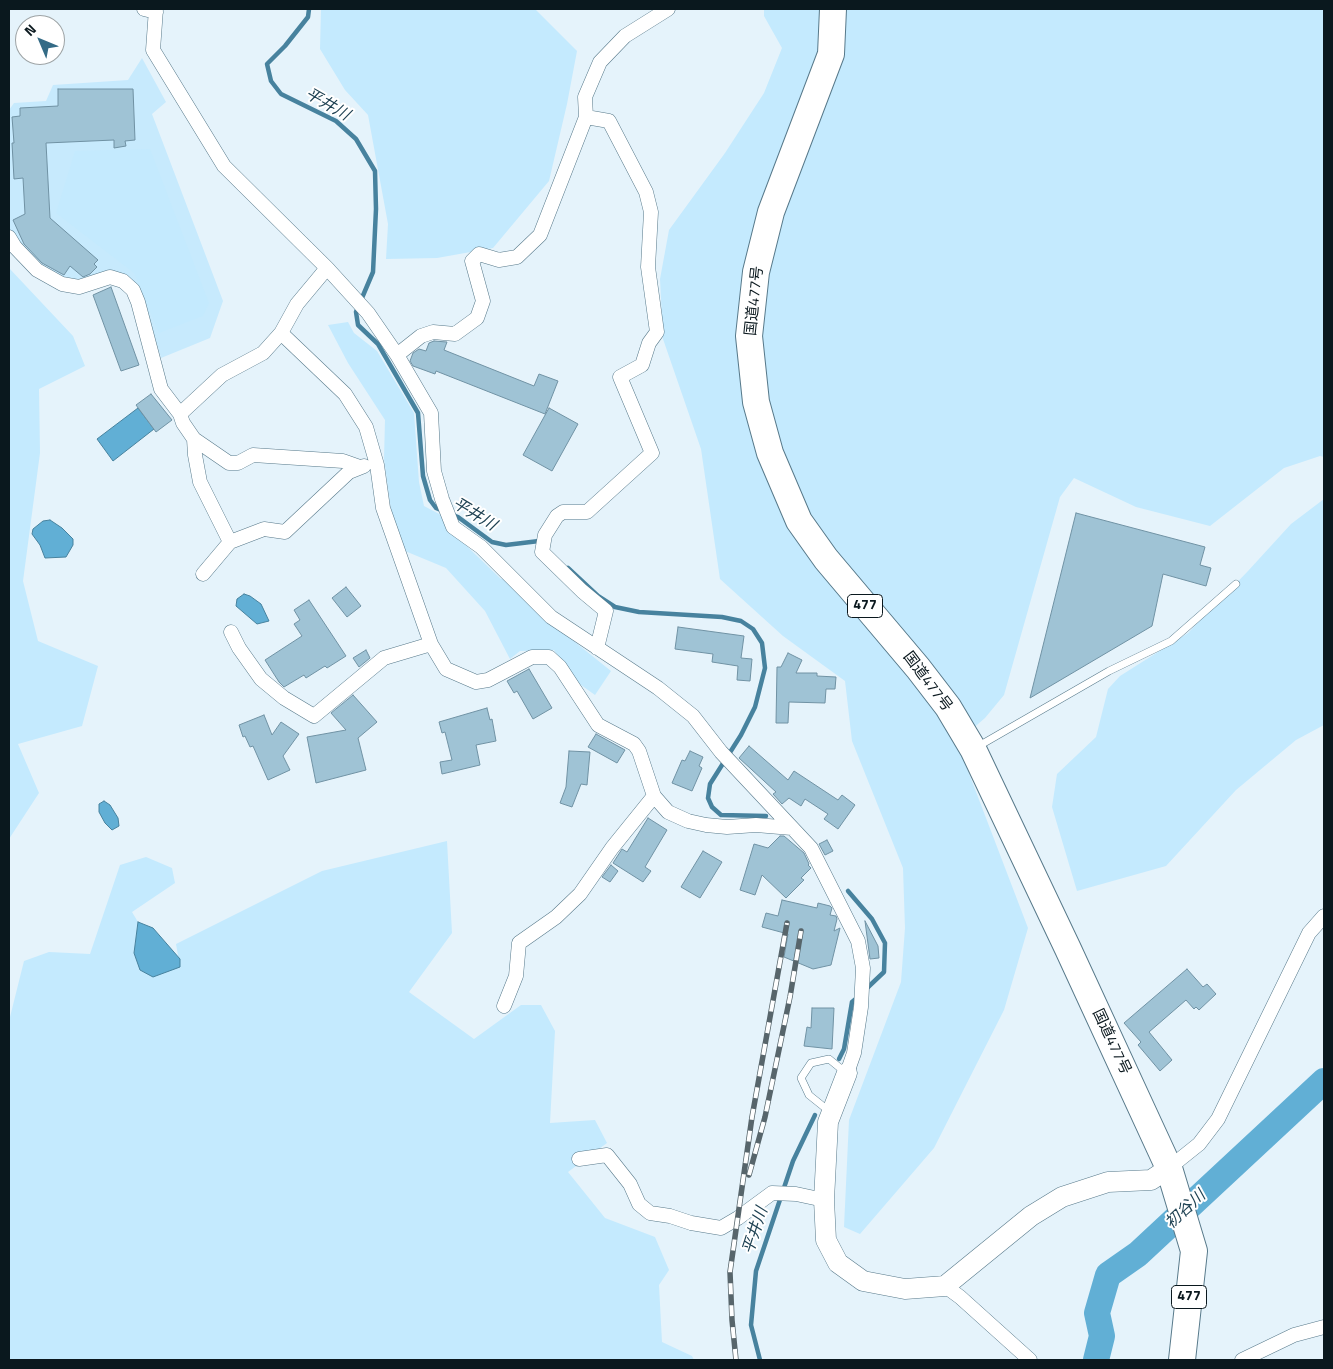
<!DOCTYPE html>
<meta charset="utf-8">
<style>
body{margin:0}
#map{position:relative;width:1333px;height:1369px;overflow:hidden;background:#e5f3fb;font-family:"Titillium Web",sans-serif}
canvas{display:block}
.frame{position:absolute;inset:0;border:10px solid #0a181e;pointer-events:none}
.north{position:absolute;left:15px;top:15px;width:50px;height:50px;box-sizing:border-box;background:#fff;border:1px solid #9da3a5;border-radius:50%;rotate:315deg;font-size:14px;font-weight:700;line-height:20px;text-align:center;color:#0a181e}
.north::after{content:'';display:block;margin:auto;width:18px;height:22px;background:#346b86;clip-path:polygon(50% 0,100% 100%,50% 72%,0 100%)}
</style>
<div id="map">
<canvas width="1333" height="1369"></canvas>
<div class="frame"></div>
<div class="north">N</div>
</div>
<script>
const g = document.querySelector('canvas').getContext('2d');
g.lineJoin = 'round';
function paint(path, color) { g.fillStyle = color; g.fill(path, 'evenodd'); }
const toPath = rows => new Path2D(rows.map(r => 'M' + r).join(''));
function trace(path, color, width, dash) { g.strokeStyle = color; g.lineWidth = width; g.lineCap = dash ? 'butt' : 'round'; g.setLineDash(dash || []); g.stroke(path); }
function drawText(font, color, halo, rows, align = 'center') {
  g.font = font + ' "Titillium Web","Noto Sans JP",sans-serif'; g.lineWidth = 4; g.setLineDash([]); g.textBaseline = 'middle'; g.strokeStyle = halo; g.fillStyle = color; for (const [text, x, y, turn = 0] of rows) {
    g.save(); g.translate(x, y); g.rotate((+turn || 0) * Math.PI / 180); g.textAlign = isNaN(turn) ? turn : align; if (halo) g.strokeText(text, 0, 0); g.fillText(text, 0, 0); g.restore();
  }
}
const built = toPath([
 [142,58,166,102,152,114,223,301,210,338,161,358,140,287,126,276,80,281,63,281,40,267,18,244,9,228,9,110,14,103,46,101,53,85,128,80]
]);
const green = toPath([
 [321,9,535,9,577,51,567,104,549,181,493,248,437,258,386,259,388,224,368,115,345,90,320,49],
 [764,9,1324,9,1324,457,1320,456,1284,468,1210,526,1136,507,1074,478,1060,497,1004,695,985,718,957,742,1028,928,1004,1010,934,1148,860,1234,844,1227,849,1120,901,982,905,928,903,868,852,741,845,681,783,636,720,579,701,449,663,339,660,279,669,230,725,153,764,93,782,48,764,16],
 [150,149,209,303,203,316,159,333,134,273,56,213,75,151],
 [9,268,73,336,85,366,39,389,40,453,23,581,38,641,98,666,82,726,18,744,39,793,9,839],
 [348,322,354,333,377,351,414,413,419,482,424,506,443,516,448,528,501,579,506,579,540,614,611,671,595,695,574,680,554,650,520,651,510,659,485,611,446,568,405,551,392,518,384,459,385,420,348,363,328,325],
 [1324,499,1324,725,1296,740,1236,790,1166,866,1077,891,1052,807,1057,774,1096,737,1108,689,1120,676,1188,633,1248,571,1291,524],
 [447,841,452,933,409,992,474,1039,521,1005,541,1005,555,1031,550,1123,595,1120,607,1143,568,1172,605,1218,655,1237,669,1270,659,1285,662,1342,692,1356,694,1360,9,1360,9,1021,24,961,49,952,90,954,120,865,146,857,172,868,175,883,132,912,138,922,134,953,180,967,176,944,322,871]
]);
const water = toPath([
 [138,408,154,429,113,461,97,439,138,408],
 [50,520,62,528,73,539,73,545,66,557,45,558,40,545,32,534,33,529,43,521,50,520],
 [244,594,250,596,261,604,269,621,257,624,236,606,237,599,244,594],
 [104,801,110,805,118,818,119,826,112,830,105,823,99,812,99,804,104,801],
 [138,922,153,928,180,959,180,967,153,977,140,970,134,953,138,922]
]);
const stream = toPath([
 [309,9,308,17,285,46,267,64,271,81,281,94,336,121,356,139,375,171,376,209,373,272,356,312,358,325,378,344,418,413,423,476,430,500,436,508,443,511],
 [450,514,458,517,492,542,506,545,539,541,540,542],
 [568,568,598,596,615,607,639,612,722,617,741,621,753,629,762,643,765,668,755,707,741,735,710,784,708,798,712,807,721,815,766,816],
 [848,891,872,919,885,943,884,972,865,990],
 [839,1059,844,1049,852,1002,858,997],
 [760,1360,751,1325,756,1271,793,1161,815,1115]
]);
const river = toPath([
 [1096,1360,1102,1336,1097,1313,1108,1275,1138,1254,1324,1081]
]);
const building = toPath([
 [58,89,133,89,135,140,125,141,126,146,114,148,114,140,46,143,50,218,98,260,94,264,97,267,90,274,83,277,70,266,64,275,42,263,24,244,13,220,25,214,23,178,14,179,12,143,14,143,12,117,20,116,20,108,58,106,58,89],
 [111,287,139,365,121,371,93,295,111,287],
 [434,341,447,342,444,350,534,386,539,374,558,381,545,414,436,371,435,374,413,366,410,361,413,353,419,349,426,351,429,343,434,341],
 [151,394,172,420,156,432,136,405,151,394],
 [549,408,578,424,552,471,523,455,549,408],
 [1076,513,1205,547,1200,565,1211,568,1206,586,1163,574,1152,626,1030,698,1076,513],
 [346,587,361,606,347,617,332,598,346,587],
 [309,600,346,656,327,668,325,666,306,678,304,675,284,687,279,682,265,660,302,636,294,624,300,620,294,610,309,600],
 [678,627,744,636,741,658,752,659,750,681,737,680,738,666,712,662,713,654,675,649,678,627],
 [366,650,370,658,359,667,353,658,366,650],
 [788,653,802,660,796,673,817,673,817,676,836,677,835,689,826,689,825,703,789,702,788,723,776,723,777,667,781,667,788,653],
 [529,669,552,708,533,719,517,691,514,693,507,681,529,669],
 [353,695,377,722,358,738,366,770,316,783,307,737,346,730,331,713,353,695],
 [487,708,490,720,492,719,496,741,476,745,480,765,442,774,440,762,452,760,445,732,442,733,439,722,487,708],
 [264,715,272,735,281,722,299,734,283,756,290,770,268,780,253,746,250,747,245,736,243,737,239,725,264,715],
 [596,734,625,750,617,763,588,747,596,734],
 [749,746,788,780,794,771,838,800,842,795,855,805,838,829,824,819,828,814,805,799,801,806,789,798,782,804,773,794,776,792,739,758,749,746],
 [569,751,590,752,587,785,581,784,572,807,560,803,566,787,569,751],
 [690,751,703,757,699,766,702,768,692,791,672,783,682,760,685,761,690,751],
 [648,818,667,830,645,867,651,871,643,882,613,863,622,849,627,852,648,818],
 [780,836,784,836,804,853,809,864,808,865,811,868,801,878,804,880,786,898,762,875,755,895,740,890,754,844,768,848,780,836],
 [827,840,833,851,825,855,819,844,827,840],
 [703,851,722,862,700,898,681,887,703,851],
 [611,865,618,871,610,882,602,877,611,865],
 [782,900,817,908,818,903,830,906,832,908,830,915,836,916,837,919,834,931,840,928,831,965,813,969,784,957,788,934,762,927,766,913,778,916,782,900],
 [865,921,878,946,879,958,870,959,865,921],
 [1187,969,1203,987,1207,984,1216,994,1199,1010,1196,1007,1194,1009,1186,1000,1149,1032,1172,1060,1160,1071,1138,1045,1141,1042,1124,1023,1187,969],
 [812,1008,834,1008,832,1049,804,1046,807,1027,811,1028,812,1008]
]);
const lane = toPath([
 [977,747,1109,671,1171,641,1236,584],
 [829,1111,809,1095,801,1078,811,1063,829,1059,845,1072]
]);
const street = toPath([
 [144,9,156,12],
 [156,9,153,50,224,166,327,268,368,313,397,355,431,413,434,471,442,499,453,527,481,547,551,617,658,688,693,716,721,752,811,848,858,941,863,968,861,1007,854,1053,847,1073],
 [586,117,609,121,646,192,651,212,648,267,657,332,649,343,642,365,620,377,652,453,587,512,563,512,557,516,545,535,542,552,582,591,606,611,597,648],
 [9,237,15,247,37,270,62,284,79,287,110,277,123,281,133,290,138,302,161,389,180,414,183,423,194,439,229,463,238,463,253,455,343,461,360,467],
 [281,333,345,394,366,427,377,465,383,508,431,644,446,669,476,682,488,680,532,657,549,657,560,667,598,725,634,744,639,751,654,796,668,812,688,821,706,825,727,827,756,825,792,828],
 [397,355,421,336,433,332,455,334,477,318,483,301,472,261,479,254,499,260,517,257,540,235,586,117,585,97,600,62,625,36,668,9],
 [180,414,222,375,263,353,281,333,297,304,327,268],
 [194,439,195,455,200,482,230,542,203,574],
 [230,542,264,529,285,532,349,472,364,466],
 [231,632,239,648,261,679,284,698,314,716,384,658,431,644],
 [504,1006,516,976,519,943,556,917,580,894,612,848,654,796],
 [579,1159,607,1155,630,1184,639,1204,650,1213,670,1216,691,1223,721,1228,738,1218,772,1193,796,1194,824,1200],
 [1169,1168,1199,1144,1218,1119,1309,933,1324,916],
 [945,1286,960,1297,1030,1360],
 [1242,1360,1294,1335,1324,1327]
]);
const secondary = toPath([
 [847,1073,828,1122,824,1200,826,1240,838,1263,863,1281,905,1289,945,1286,1031,1216,1062,1197,1108,1182,1151,1180,1169,1168]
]);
const highway = toPath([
 [833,9,831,54,771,212,756,272,749,336,756,402,770,453,799,521,826,559,918,668,948,707,973,749,1068,949,1169,1168,1194,1251,1182,1360]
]);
const rail = toPath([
 [749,1175,765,1117,790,997,801,931],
 [736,1360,732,1320,730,1272,752,1117,787,923]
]);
const shields = [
 [865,606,35],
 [1189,1297,35]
];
const shieldNames = [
 ["477",865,606],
 ["477",1189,1297]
];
const streetNames = [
 ["国道477号",755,301,-84],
 ["国道477号",927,682,53],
 ["国道477号",1111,1042,65]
];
const waterNames = [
 ["平井川",327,105,30],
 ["平井川",474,515,31],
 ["初谷川",1186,1210,-43],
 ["平井川",756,1231,-72]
];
paint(built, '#c7eafd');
paint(green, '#c4eafe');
paint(water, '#61afd5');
trace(water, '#47829e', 1);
trace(stream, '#47829e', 4.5);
trace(river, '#61afd5', 26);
paint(building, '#9fc3d5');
trace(building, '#7092a4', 1);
trace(lane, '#57798a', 8);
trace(street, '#57798a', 15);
trace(secondary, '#57798a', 21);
trace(highway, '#57798a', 28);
trace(lane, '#fff', 7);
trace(street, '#fff', 14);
trace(secondary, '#fff', 20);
trace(highway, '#fff', 26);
trace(rail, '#57656b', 5.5);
trace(rail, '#fff', 4, [11]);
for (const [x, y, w] of shields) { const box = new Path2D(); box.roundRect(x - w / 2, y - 11.5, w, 23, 4); g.fillStyle = '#fff'; g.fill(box); trace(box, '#0a181e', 1); }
drawText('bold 14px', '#0a181e', null, shieldNames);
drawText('15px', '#0a181e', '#fff', streetNames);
drawText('italic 16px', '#1f4253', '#fff', waterNames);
</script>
